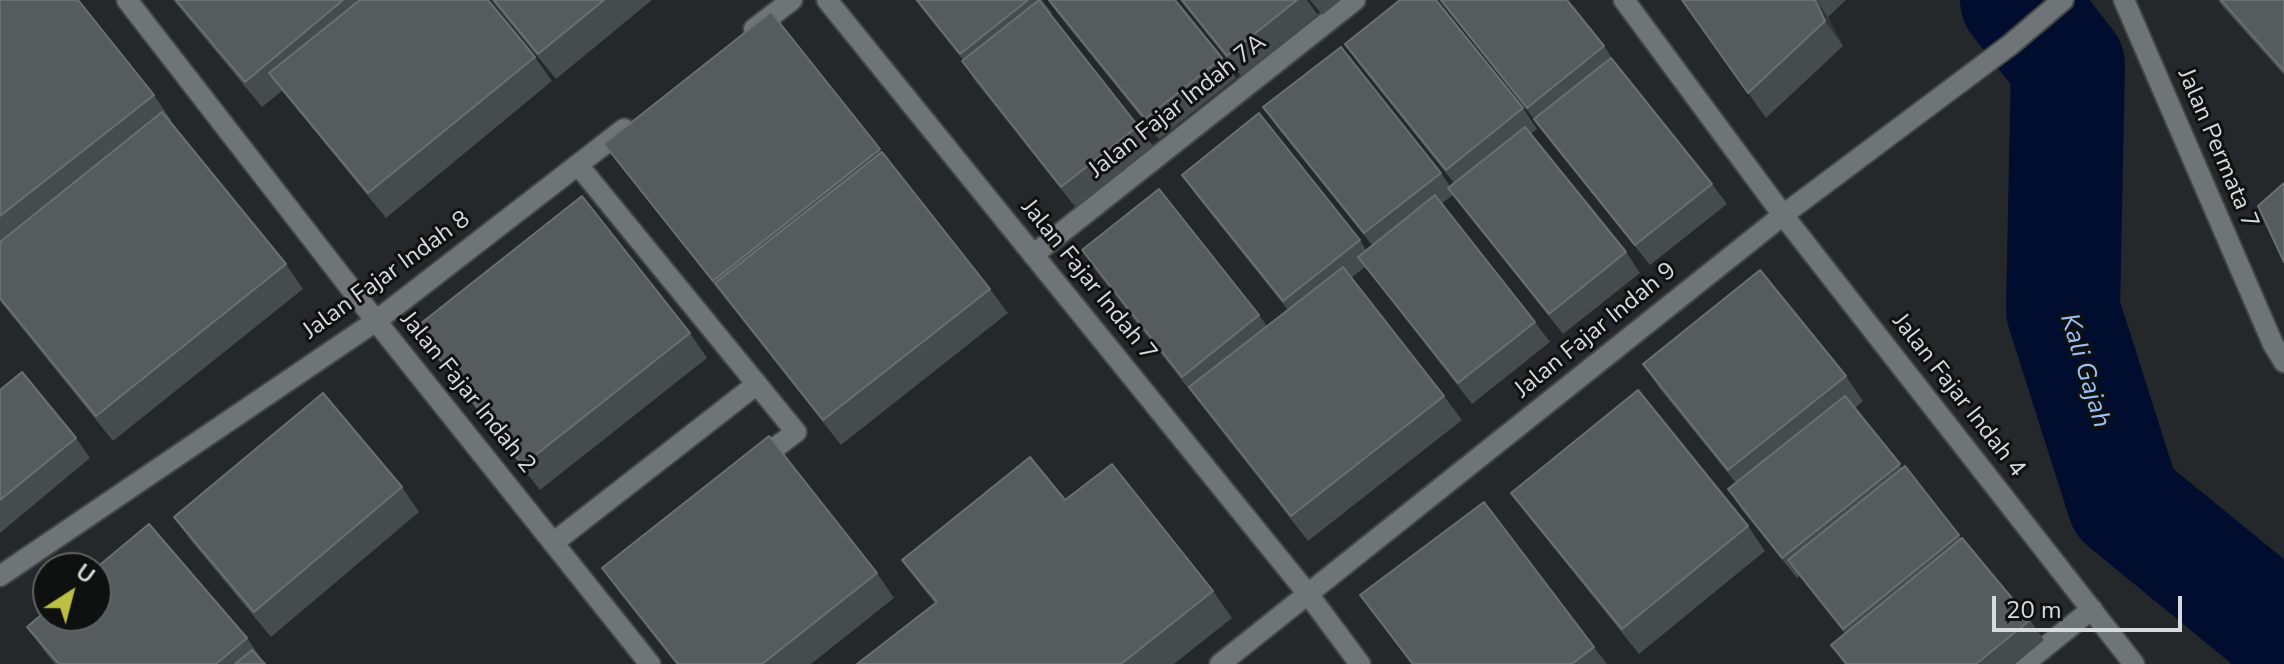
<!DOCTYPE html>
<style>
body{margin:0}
#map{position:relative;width:2284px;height:664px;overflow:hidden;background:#24282a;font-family:"Nunito Sans",sans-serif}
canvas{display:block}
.north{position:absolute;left:32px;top:552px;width:80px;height:80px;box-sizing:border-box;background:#0f1111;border:2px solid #5f6262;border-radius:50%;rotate:36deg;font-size:22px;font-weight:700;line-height:32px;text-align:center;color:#d7dbdc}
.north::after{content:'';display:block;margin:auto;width:28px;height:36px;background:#bdbf43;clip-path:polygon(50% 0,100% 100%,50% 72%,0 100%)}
.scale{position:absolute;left:1992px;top:596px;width:190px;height:36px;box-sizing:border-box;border:4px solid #d7dbdc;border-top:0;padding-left:10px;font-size:24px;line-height:28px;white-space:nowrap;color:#d7dbdc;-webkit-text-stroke:6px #0f1111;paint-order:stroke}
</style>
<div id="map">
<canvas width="2284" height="664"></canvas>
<div class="north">U</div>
<div class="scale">20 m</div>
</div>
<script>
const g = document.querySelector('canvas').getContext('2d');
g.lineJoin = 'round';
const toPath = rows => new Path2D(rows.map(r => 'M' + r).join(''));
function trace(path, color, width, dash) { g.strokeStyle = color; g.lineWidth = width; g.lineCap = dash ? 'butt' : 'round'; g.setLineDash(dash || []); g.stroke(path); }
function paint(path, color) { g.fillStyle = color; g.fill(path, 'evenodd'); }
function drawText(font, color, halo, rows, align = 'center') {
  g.font = font + ' "Nunito Sans",sans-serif'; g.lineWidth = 6; g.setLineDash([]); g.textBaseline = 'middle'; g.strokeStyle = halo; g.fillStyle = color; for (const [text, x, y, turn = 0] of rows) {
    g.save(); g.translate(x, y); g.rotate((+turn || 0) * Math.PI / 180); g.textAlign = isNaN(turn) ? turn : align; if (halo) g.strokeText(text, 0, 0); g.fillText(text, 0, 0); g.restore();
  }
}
const river = toPath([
 [2017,0,2068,65,2063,310,2124,502,2284,633]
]);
const minor = toPath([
 [127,0,376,321,650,664],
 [827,0,1308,594,1360,664],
 [1624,0,1783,215,2134,664],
 [2124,0,2273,344,2284,362],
 [754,29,792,0],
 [578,165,796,432,755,463],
 [1033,255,1355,0],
 [553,543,757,384],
 [0,576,376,321,624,129],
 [1220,664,1783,215,2010,45,2063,0],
 [2024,664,2092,609]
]);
const wall = toPath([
 [0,0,154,95,171,120,170,121,286,264,303,289,113,441,0,301],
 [173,0,488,0,535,57,552,81,386,218,282,91,262,107],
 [491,0,652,0,556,79],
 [915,0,1042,0,1052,13,1050,15,1138,126,1153,146,1076,208,976,82,962,61,963,60],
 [1048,0,1222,58,1236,78,1159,139,1058,14],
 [1180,0,1307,0,1318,15,1241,76],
 [1310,0,1341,0,1322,15],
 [1439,0,1567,0,1604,46,1618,67,1712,184,1727,204,1650,265,1549,140,1534,119],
 [1682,0,1846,0,1828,17,1843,46,1766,118],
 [2218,0,2284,0,2284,75,2223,7],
 [771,12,990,289,1008,313,841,445,622,168,604,144],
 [1345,44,1523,108,1537,129,1531,134,1626,252,1640,273,1563,334,1453,195,1441,204,1535,322,1550,342,1472,404,1365,267,1351,278,1444,396,1462,420,1308,541,1096,271,1082,250,1259,315,1267,326,1288,310,1196,195,1182,175,1360,240,1366,250,1372,245,1278,128,1263,107,1441,173,1450,186,1454,183,1359,64],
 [415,328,690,333,707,358,540,490,432,352],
 [1643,364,1846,376,1863,401,1855,408,1902,468,1905,466,1961,538,2030,620,2044,640,2015,664,1844,664,1831,645,1845,634,1799,576,1797,578,1742,510,1728,489,1736,483,1660,389],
 [0,390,76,438,90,458,0,533],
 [402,487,419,512,271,637,192,542,174,517],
 [1511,493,1748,526,1765,551,1639,654,1529,517],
 [1065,500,1213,591,1232,618,1174,664,857,664,935,603,921,586,902,560],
 [602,568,877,573,894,598,811,664,676,664,619,592],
 [1360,595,1594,647,1607,664,1411,664],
 [27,627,247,638,265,664,55,664,45,652]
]);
const shadedWall = toPath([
 [1815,0,1816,0,1828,17,1843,46,1825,21]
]);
const building = toPath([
 [0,0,78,0,154,95,0,216,0,0],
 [176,0,343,0,245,82,176,0],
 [360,0,488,0,535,57,368,193,269,73,360,0],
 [494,0,604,0,538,54,494,0],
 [917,0,1028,0,960,54,917,0],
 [1039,0,1138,126,1061,187,962,61,1039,0],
 [1049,0,1175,0,1222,58,1145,119,1049,0],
 [1182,0,1297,0,1227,56,1182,0],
 [1400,0,1436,0,1523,108,1446,170,1345,44,1400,0],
 [1441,0,1567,0,1604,46,1527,108,1441,0],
 [1682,0,1815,0,1825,21,1748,93,1682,0],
 [2221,0,2284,0,2284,71,2221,0],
 [771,12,880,149,713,281,604,144,771,12],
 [1341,47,1441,173,1364,233,1263,107,1341,47],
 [1611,58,1712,184,1635,245,1534,119,1611,58],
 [162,112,286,264,96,416,0,298,0,242,162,112],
 [1259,113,1360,240,1283,301,1182,175,1259,113],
 [1525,127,1626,252,1549,314,1448,188,1525,127],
 [882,152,990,289,823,420,715,283,882,152],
 [2284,183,2284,262,2258,206,2284,183],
 [1159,189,1259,315,1182,377,1082,250,1159,189],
 [1435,195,1535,322,1458,383,1358,257,1435,195],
 [582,196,690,333,523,465,415,328,582,196],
 [1343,267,1444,396,1291,516,1189,387,1343,267],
 [1760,270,1846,376,1728,470,1643,364,1760,270],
 [22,372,76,438,0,500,0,390,22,372],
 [1638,390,1748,526,1622,629,1511,493,1638,390],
 [323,393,402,487,254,612,174,517,323,393],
 [1845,396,1900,464,1782,558,1728,489,1845,396],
 [769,436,877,573,762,664,678,664,602,568,769,436],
 [1030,457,1065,500,1112,464,1213,591,1121,664,857,664,937,602,902,560,1030,457],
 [1905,466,1959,535,1843,629,1788,560,1905,466],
 [1484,502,1594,647,1572,664,1413,664,1360,595,1484,502],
 [149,524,247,638,216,664,59,664,27,627,48,609,48,616,96,616,96,568,149,524],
 [1962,538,2030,620,1976,664,1847,664,1831,645,1962,538],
 [252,650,265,664,235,664,252,650]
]);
const streetNames = [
 ["Jalan Fajar Indah 7A",1178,107,-38],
 ["Jalan Permata 7",2217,149,67],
 ["Jalan Fajar Indah 8",387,276,-36],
 ["Jalan Fajar Indah 7",1088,281,51],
 ["Jalan Fajar Indah 9",1596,331,-39],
 ["Jalan Fajar Indah 2",467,393,51],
 ["Jalan Fajar Indah 4",1958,396,52]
];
const waterNames = [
 ["Kali Gajah",2084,371,73]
];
trace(river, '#000d2f', 114);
trace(minor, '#424647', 24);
trace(minor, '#6f7577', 20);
paint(wall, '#464c4c');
paint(shadedWall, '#323738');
paint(building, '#565b5b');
trace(building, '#6a6f70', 2);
drawText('24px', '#d7dbdc', '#0f1111', streetNames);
drawText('italic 26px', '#9bc1fa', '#0f1111', waterNames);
</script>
